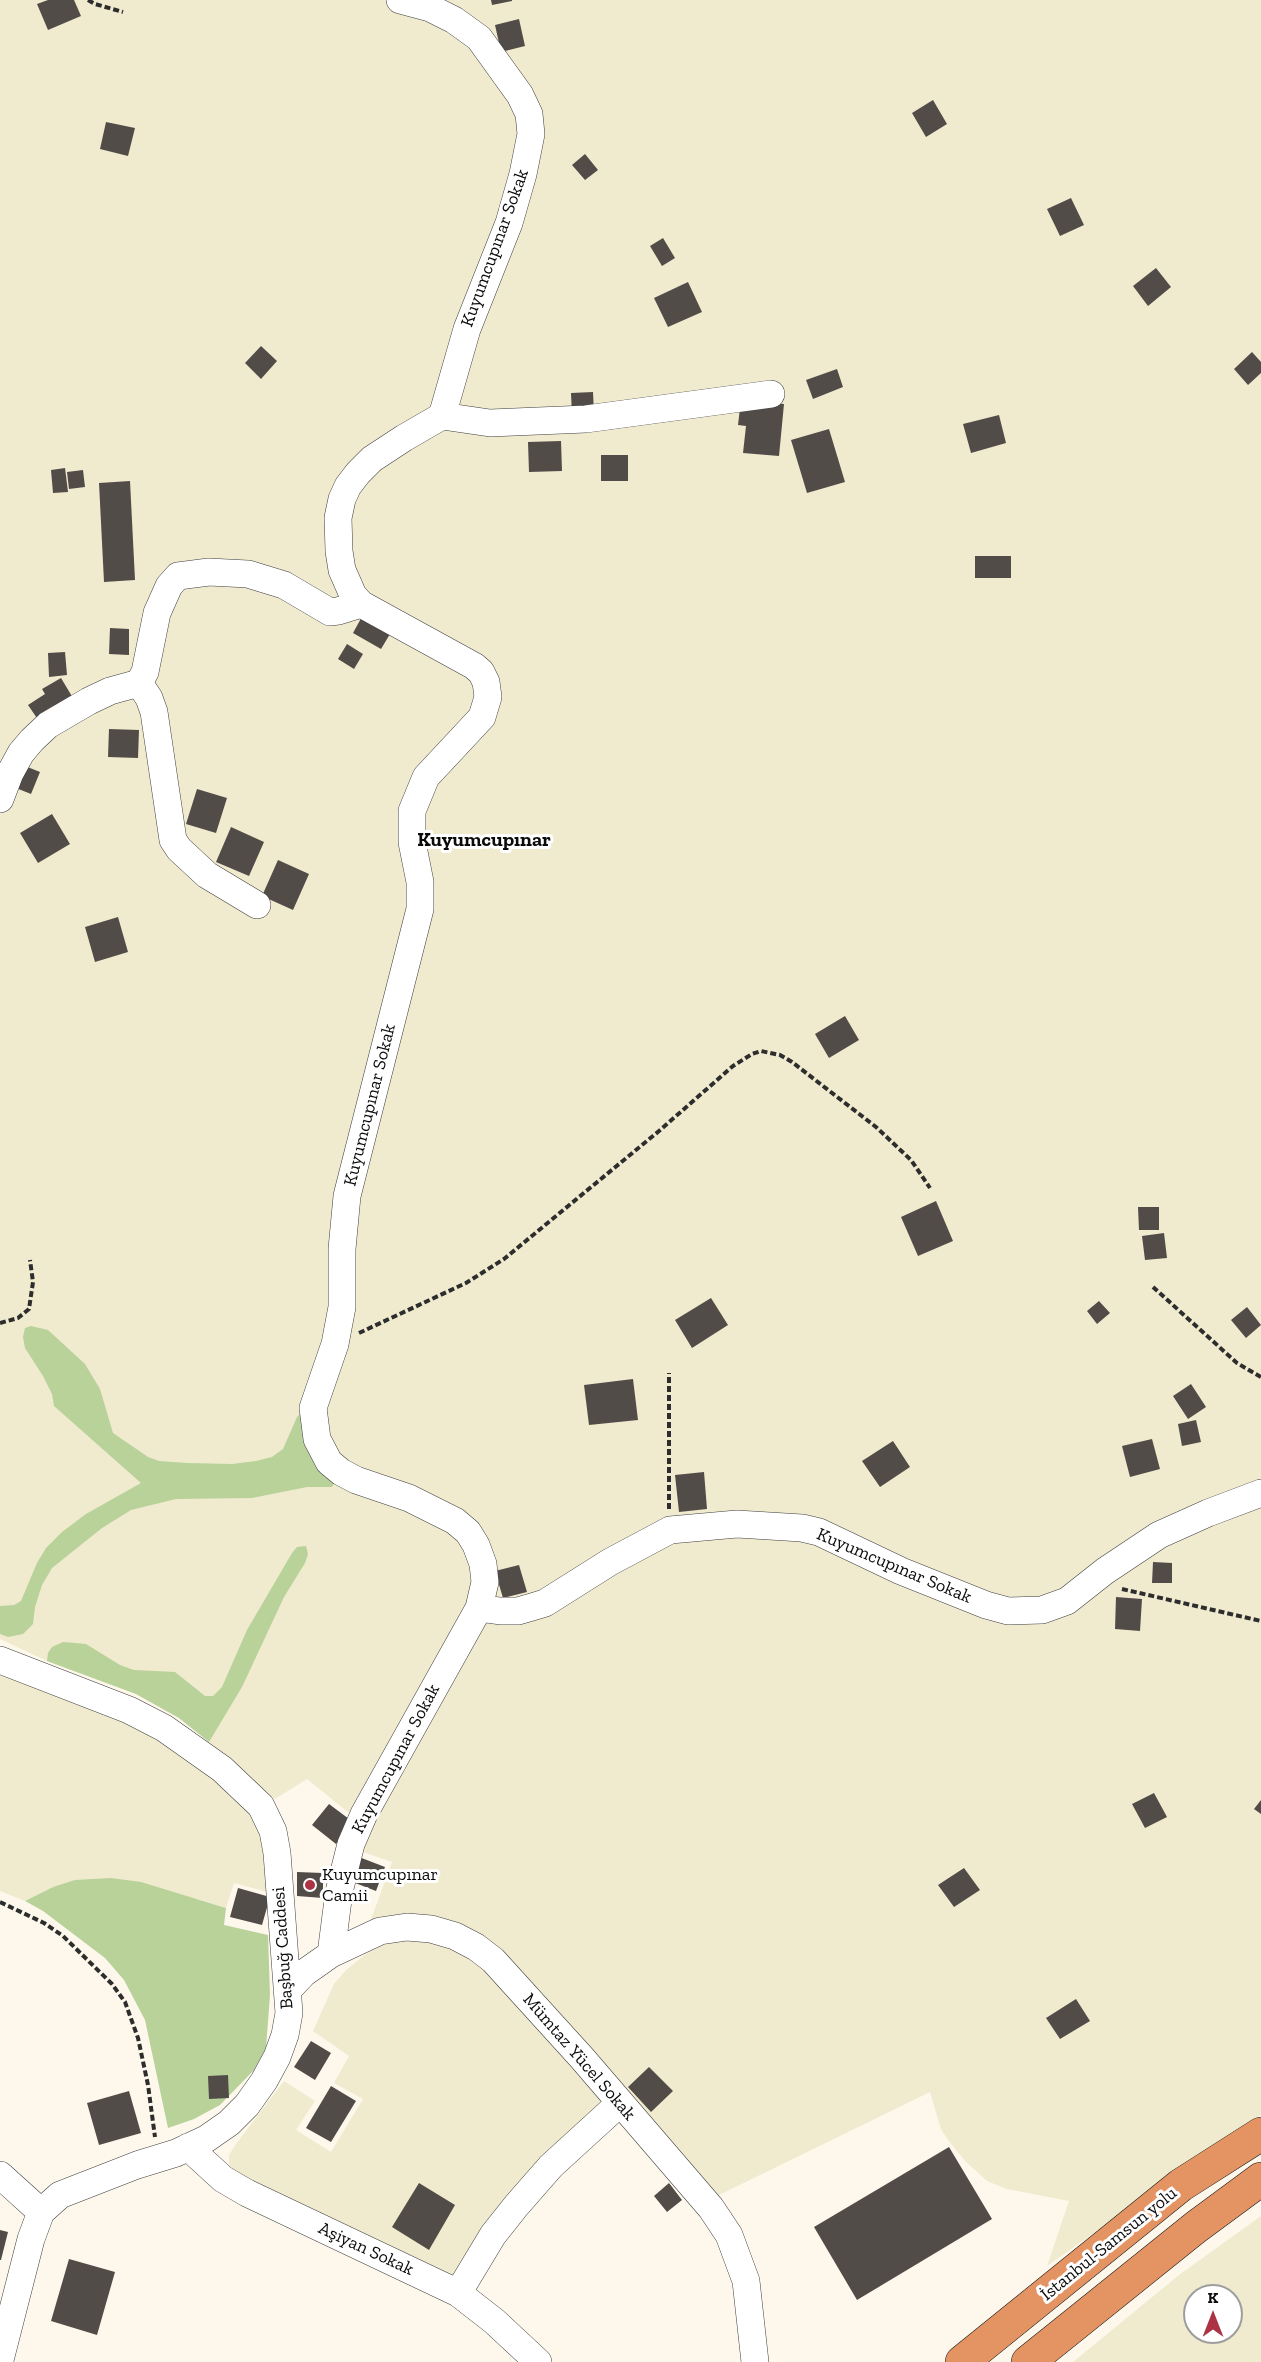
<!DOCTYPE html>
<meta charset="utf-8">
<style>
body{margin:0}
#map{position:relative;width:1261px;height:2362px;overflow:hidden;background:#fdf8eb;font-family:"Zilla Slab",serif}
canvas{display:block}
.north{position:absolute;left:1183px;top:2284px;width:60px;height:60px;box-sizing:border-box;background:#fff;border:2px solid #9d9d9d;border-radius:50%;rotate:0deg;font-size:16px;font-weight:700;line-height:24px;text-align:center;color:#0b0b0b}
.north::after{content:'';display:block;margin:auto;width:21px;height:27px;background:#ab3343;clip-path:polygon(50% 0,100% 100%,50% 72%,0 100%)}
</style>
<div id="map">
<canvas width="1261" height="2362"></canvas>
<div class="north">K</div>
</div>
<script>
const g = document.querySelector('canvas').getContext('2d');
g.lineJoin = 'round';
function paint(path, color) { g.fillStyle = color; g.fill(path, 'evenodd'); }
const toPath = rows => new Path2D(rows.map(r => 'M' + r).join(''));
function trace(path, color, width, dash) { g.strokeStyle = color; g.lineWidth = width; g.lineCap = dash ? 'butt' : 'round'; g.setLineDash(dash || []); g.stroke(path); }
function drawText(font, color, halo, rows, align = 'center') {
  g.font = font + ' "Zilla Slab",serif'; g.lineWidth = 6; g.setLineDash([]); g.textBaseline = 'middle'; g.strokeStyle = halo; g.fillStyle = color; for (const [text, x, y, turn = 0] of rows) {
    g.save(); g.translate(x, y); g.rotate((+turn || 0) * Math.PI / 180); g.textAlign = isNaN(turn) ? turn : align; if (halo) g.strokeText(text, 0, 0); g.fillText(text, 0, 0); g.restore();
  }
}
const farmland = toPath([
 [0,0,1261,0,1261,2115,1047,2266,1069,2201,1007,2189,987,2181,966,2162,948,2140,941,2129,930,2092,715,2197,501,1954,369,1925,392,1862,363,1852,369,1829,307,1779,275,1799,209,1742,179,1718,136,1694,47,1661,0,1639],
 [6,1672,142,1724,171,1743,238,1799,267,1839,271,1893,234,1883,226,1908,198,1899,53,1887,25,1901,0,1891,0,1675],
 [404,1939,441,1942,472,1960,497,1980,607,2104,455,2283,240,2177,229,2164,229,2155,236,2144,284,2081,315,2101,296,2130,331,2152,363,2099,334,2083,349,2056,313,2031,334,1984,346,1970,366,1954,383,1945],
 [1261,2216,1261,2362,1073,2362,1179,2275],
 [1195,2296,1231,2296,1231,2332,1195,2332]
]);
const forest = toPath([
 [31,1326,48,1330,85,1364,100,1389,113,1433,148,1457,159,1461,187,1463,232,1464,256,1461,272,1457,283,1449,297,1417,300,1414,336,1480,332,1487,307,1487,252,1498,176,1499,131,1510,102,1528,52,1568,42,1585,35,1607,33,1624,23,1634,8,1637,0,1634,0,1606,14,1605,21,1601,37,1563,46,1548,62,1532,86,1514,141,1483,54,1406,52,1394,43,1376,25,1348,23,1337,25,1328],
 [306,1546,308,1554,305,1563,284,1597,242,1687,209,1742,179,1718,136,1694,47,1661,48,1653,52,1647,63,1642,86,1644,120,1665,134,1670,175,1672,205,1696,213,1696,222,1687,247,1630,292,1553,297,1547],
 [111,1878,141,1882,226,1908,224,1925,268,1935,270,1995,266,2048,254,2070,220,2105,194,2119,168,2128,145,2020,124,1980,105,1958,43,1911,25,1901,53,1887,75,1880]
]);
const building = toPath([
 [48,0,74,0,81,16,48,30,37,4],
 [491,0,512,0,512,1,492,5],
 [519,19,525,46,501,52,495,25],
 [933,100,947,124,926,137,912,113],
 [106,122,135,128,128,156,100,149],
 [585,154,598,170,585,180,572,165],
 [1071,198,1084,225,1060,236,1047,209],
 [663,238,675,258,662,266,650,246],
 [1156,268,1171,287,1148,306,1133,286],
 [688,282,702,312,668,327,654,298],
 [261,346,277,361,261,379,245,363],
 [1252,352,1261,362,1261,373,1248,385,1234,369],
 [837,369,843,387,813,399,806,380],
 [593,392,594,413,572,415,571,393],
 [741,400,784,404,779,456,743,453,746,426,738,425],
 [999,415,1006,443,971,453,963,424],
 [829,429,845,482,807,493,791,440],
 [561,441,562,471,529,472,528,442],
 [601,455,628,455,628,481,601,481],
 [65,468,68,492,53,493,51,470],
 [83,470,85,487,69,489,67,472],
 [130,481,135,580,104,582,99,483],
 [975,556,1011,556,1011,578,975,578],
 [364,613,393,629,381,649,353,633],
 [110,628,129,629,129,655,109,654],
 [347,644,363,654,354,669,338,659],
 [65,652,67,675,49,677,48,653],
 [61,678,73,698,55,710,49,702,57,713,41,724,28,705,45,694,42,689],
 [109,729,139,730,138,758,108,757],
 [25,766,40,772,31,794,16,788],
 [197,789,227,798,216,833,186,824],
 [52,814,70,844,38,863,20,833],
 [231,827,264,842,249,876,216,862],
 [278,860,309,874,293,910,262,896],
 [118,917,128,952,95,962,85,927],
 [845,1016,859,1040,829,1058,815,1034],
 [936,1201,953,1241,918,1256,901,1217],
 [1138,1207,1159,1207,1159,1230,1139,1230],
 [1164,1233,1167,1258,1145,1260,1142,1236],
 [711,1298,728,1325,692,1348,675,1320],
 [1099,1301,1110,1313,1097,1324,1087,1311],
 [1247,1307,1261,1325,1246,1338,1231,1320],
 [633,1379,638,1420,589,1425,584,1385],
 [1191,1384,1206,1407,1188,1419,1173,1396],
 [1196,1420,1201,1442,1182,1446,1178,1424],
 [1152,1439,1160,1469,1130,1477,1122,1446],
 [893,1441,910,1467,880,1487,862,1461],
 [704,1472,707,1509,679,1512,675,1475],
 [1153,1562,1172,1563,1172,1583,1152,1583],
 [519,1565,527,1592,503,1598,495,1571],
 [1116,1597,1142,1599,1140,1631,1115,1629],
 [1154,1793,1167,1817,1145,1828,1132,1804],
 [1261,1800,1261,1814,1254,1809],
 [329,1804,353,1822,336,1844,312,1825],
 [359,1857,385,1867,376,1891,350,1881],
 [964,1868,980,1890,954,1907,938,1885],
 [297,1872,323,1873,323,1898,297,1896],
 [238,1888,270,1897,262,1925,230,1917],
 [1076,1999,1090,2021,1060,2039,1046,2018],
 [311,2041,331,2053,315,2080,294,2067],
 [649,2067,673,2091,651,2112,628,2087],
 [228,2075,229,2098,209,2099,208,2076],
 [331,2086,356,2101,331,2142,306,2128],
 [129,2091,141,2133,99,2145,87,2103],
 [949,2147,992,2219,857,2300,814,2227],
 [419,2183,455,2205,429,2250,392,2227],
 [669,2183,682,2200,667,2212,654,2196],
 [0,2230,8,2232,1,2260,0,2260],
 [69,2259,115,2272,97,2335,51,2321]
]);
const path = toPath([
 [88,0,95,4,123,12],
 [1153,1287,1237,1363,1261,1377],
 [0,1323,18,1318,29,1309,33,1282,30,1260],
 [359,1333,466,1283,504,1259,659,1131,733,1066,752,1054,761,1051,780,1055,792,1062,876,1127,911,1160,930,1188],
 [669,1509,669,1373],
 [1122,1589,1261,1621],
 [0,1902,44,1923,63,1936,112,1984,125,2002,138,2038,148,2085,155,2137]
]);
const minor = toPath([
 [442,416,490,423,586,419,771,394],
 [139,683,149,698,154,712,173,840,179,849,207,875,257,905],
 [0,799,10,773,21,753,32,740,48,725,89,701,110,691,139,683,145,672,157,613,169,586,178,576,209,572,248,574,284,585,330,612,338,611,361,604],
 [479,1608,500,1611,518,1611,532,1607,545,1603,610,1562,670,1530,737,1524,802,1528,819,1532,901,1571,986,1605,1008,1611,1042,1610,1067,1601,1105,1571,1159,1535,1208,1513,1261,1493],
 [0,1660,129,1710,164,1728,222,1769,261,1806,273,1831,277,1853,289,2013,285,2035,277,2057,264,2081,247,2105,229,2123,206,2139,176,2153,137,2165,60,2195,41,2212,31,2239,0,2360],
 [331,1954,339,1892,351,1844,364,1814,479,1608,485,1582,483,1564,476,1545,468,1532,455,1521,409,1498,356,1480,341,1472,329,1462,317,1439,313,1408,335,1344,342,1307,342,1249,347,1196,420,909,420,882,412,842,412,811,426,777,482,717,488,697,486,682,481,672,474,666,361,604,353,595,342,570,339,551,338,518,342,499,348,486,358,473,372,459,404,438,442,416,467,329,509,223,523,174,531,134,529,114,520,95,479,38,454,20,430,8,400,0],
 [287,1991,304,1973,331,1954,380,1931,407,1927,431,1929,455,1936,476,1947,493,1960,582,2058,711,2208,729,2235,746,2281,755,2362],
 [188,2147,223,2179,247,2193,458,2293,494,2321,538,2362],
 [0,2175,41,2212],
 [458,2293,493,2235,516,2206,551,2166,620,2103]
]);
const highway = toPath([
 [962,2362,1181,2185,1261,2134],
 [1028,2362,1196,2227,1261,2179]
]);
const markers = [
 [310,1885,6,"#ab3343"]
];
const streetNames = [
 ["Kuyumcupınar Sokak",495,248,-70],
 ["Kuyumcupınar Sokak",370,1105,-76],
 ["Kuyumcupınar Sokak",894,1566,23],
 ["Kuyumcupınar Sokak",396,1759,-62],
 ["Başbuğ Caddesi",283,1948,-94],
 ["Mümtaz Yücel Sokak",579,2057,49],
 ["İstanbul-Samsun yolu",1109,2244,-39],
 ["Aşiyan Sokak",366,2249,25]
];
const poiNames = [
 ["Kuyumcupınar",322,1875],
 ["Camii",322,1896]
];
const neighbourhoodNames = [
 ["Kuyumcupınar",484,840]
];
paint(farmland, '#f0eace');
paint(forest, '#b8d29a');
paint(building, '#524c49');
trace(minor, '#3e3e3e', 28);
trace(highway, '#1c1c1c', 34);
trace(path, '#2d2d2d', 4, [6, 3]);
trace(minor, '#fff', 27);
trace(highway, '#e49362', 33);
for (const [x, y, r, color] of markers) { const dot = new Path2D(); dot.arc(x, y, r, 0, 2 * Math.PI); g.fillStyle = color; g.fill(dot); trace(dot, '#fff', 2); }
drawText('18px', '#0b0b0b', '#fff', streetNames);
drawText('18px', '#0b0b0b', '#fff', poiNames, 'left');
drawText('bold 20px', '#0b0b0b', '#fff', neighbourhoodNames);
</script>
